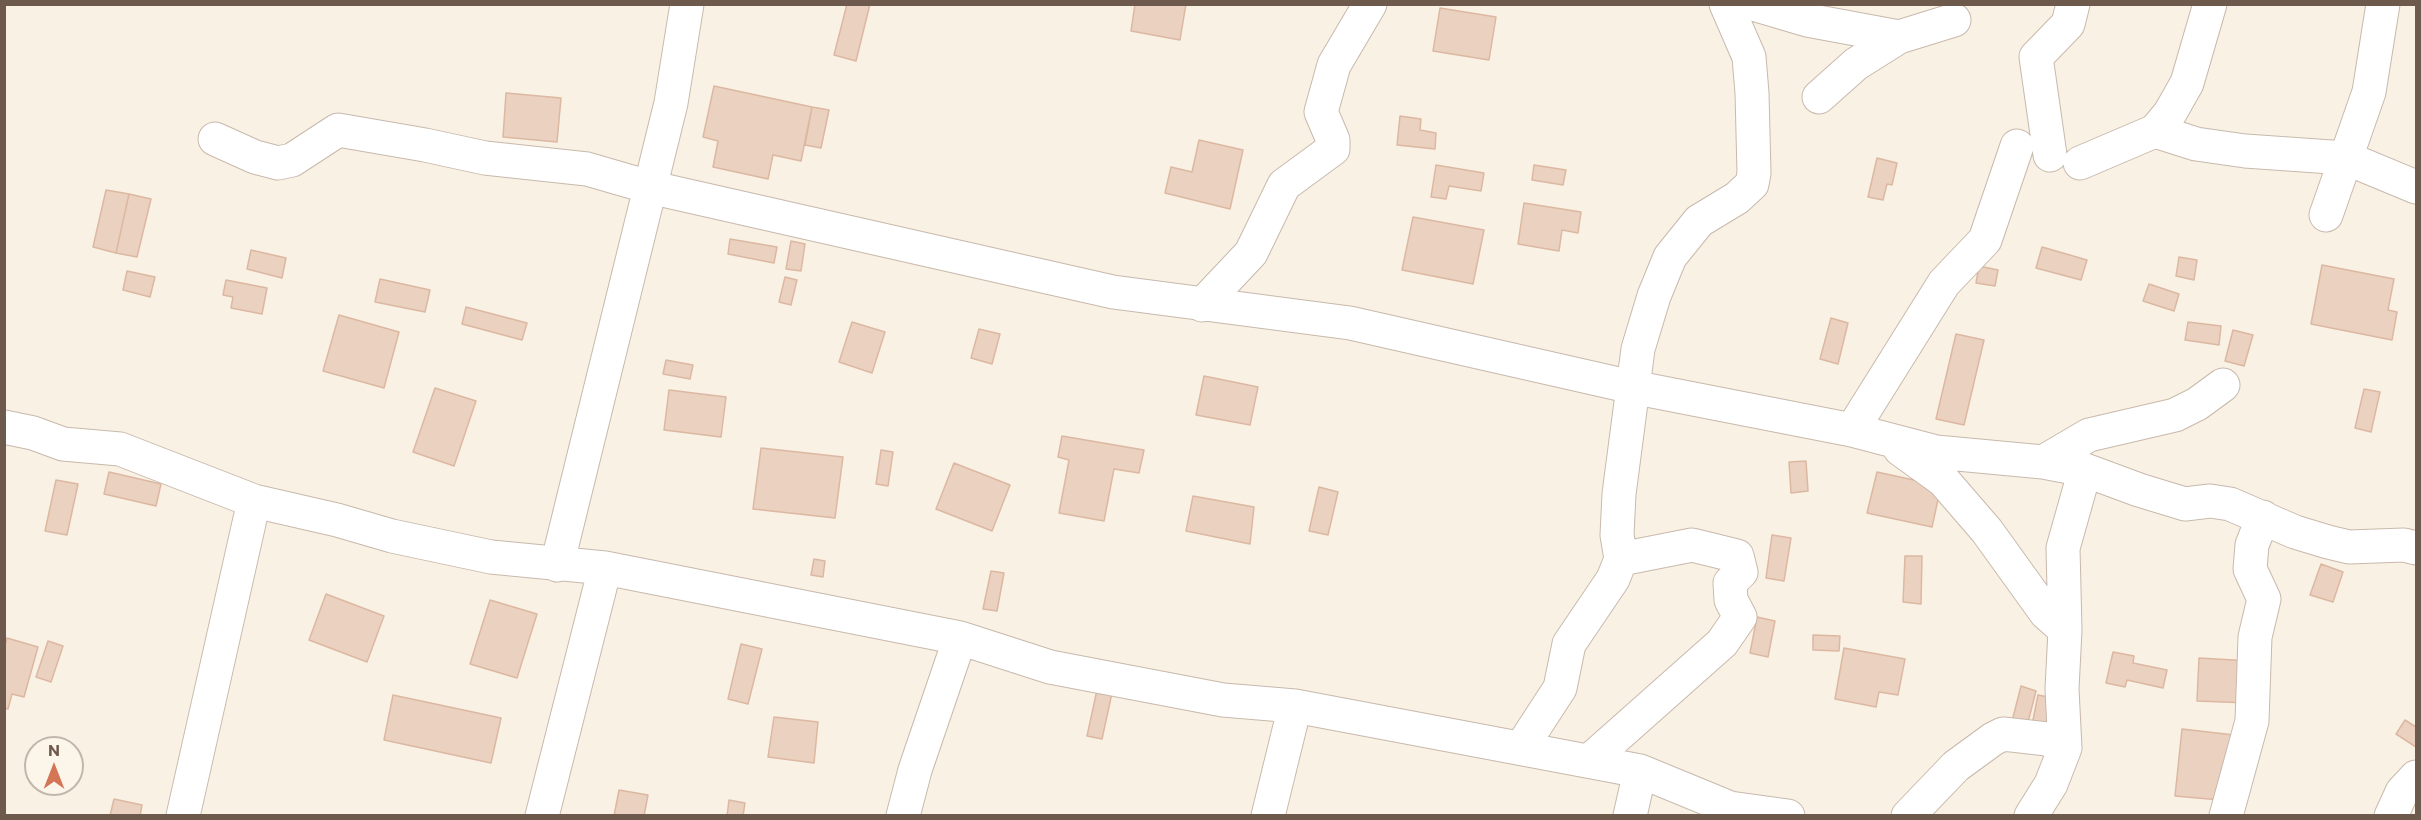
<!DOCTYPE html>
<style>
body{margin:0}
#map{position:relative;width:2421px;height:820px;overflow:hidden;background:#f9f1e4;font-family:Commissioner,sans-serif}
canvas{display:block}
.frame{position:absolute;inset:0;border:6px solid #6e594d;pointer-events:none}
.north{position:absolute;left:24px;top:736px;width:60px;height:60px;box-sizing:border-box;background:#fcf5ea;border:2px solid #c3b7ab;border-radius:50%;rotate:0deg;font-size:16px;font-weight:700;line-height:24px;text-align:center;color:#6e594d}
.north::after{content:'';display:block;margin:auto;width:21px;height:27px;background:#d47558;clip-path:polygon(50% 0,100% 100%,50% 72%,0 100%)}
</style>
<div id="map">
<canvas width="2421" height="820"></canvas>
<div class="frame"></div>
<div class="north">N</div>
</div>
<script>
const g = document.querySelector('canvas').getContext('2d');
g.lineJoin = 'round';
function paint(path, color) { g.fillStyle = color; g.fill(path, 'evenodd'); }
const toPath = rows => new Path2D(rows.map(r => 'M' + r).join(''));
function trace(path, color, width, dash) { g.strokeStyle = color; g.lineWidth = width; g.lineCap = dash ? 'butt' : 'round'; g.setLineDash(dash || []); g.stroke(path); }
const building = toPath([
 [847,4,870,4,856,61,834,55,847,4],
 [1135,4,1186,4,1180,40,1131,31,1135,4],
 [1440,8,1496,17,1489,60,1433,51,1440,8],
 [714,86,812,107,801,161,773,155,768,179,713,167,718,141,703,137,714,86],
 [506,93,561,98,557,142,503,137,506,93],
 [812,107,829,110,821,148,805,145,812,107],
 [1400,116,1421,119,1420,130,1436,133,1435,149,1397,145,1400,116],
 [1199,140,1243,150,1230,209,1165,193,1171,167,1192,172,1199,140],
 [1877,158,1897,163,1892,185,1887,184,1883,200,1868,197,1877,158],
 [1436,165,1484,173,1481,191,1449,186,1446,199,1431,197,1436,165],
 [1534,165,1566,170,1563,185,1532,180,1534,165],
 [106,190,129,194,116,253,93,247,106,190],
 [129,194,151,199,137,257,116,253,129,194],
 [1524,203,1581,212,1578,233,1562,230,1559,251,1518,244,1524,203],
 [1413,217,1484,230,1473,284,1402,270,1413,217],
 [730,239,777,247,774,263,728,254,730,239],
 [791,241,805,244,801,271,786,269,791,241],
 [2042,247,2087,260,2081,280,2036,268,2042,247],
 [251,250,286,258,282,278,247,269,251,250],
 [2179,257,2197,260,2194,280,2176,276,2179,257],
 [2322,265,2394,279,2388,310,2397,312,2392,340,2311,324,2322,265],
 [1979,266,1998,270,1995,286,1976,283,1979,266],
 [127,271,155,277,150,297,123,290,127,271],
 [785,277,797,280,791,305,779,302,785,277],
 [380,279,430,290,425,312,375,302,380,279],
 [226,280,267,288,262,314,231,308,233,297,223,295,226,280],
 [2149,284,2179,294,2174,311,2143,301,2149,284],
 [466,307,527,323,522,340,462,324,466,307],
 [339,315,399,332,384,388,323,371,339,315],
 [1831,318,1848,323,1838,364,1820,359,1831,318],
 [852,322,885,332,872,373,839,362,852,322],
 [2188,322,2221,326,2219,345,2185,340,2188,322],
 [979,329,1000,334,992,364,971,358,979,329],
 [2233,330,2253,335,2244,366,2225,361,2233,330],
 [1956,334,1984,340,1964,425,1936,419,1956,334],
 [666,360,693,365,690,379,663,374,666,360],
 [1204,376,1258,387,1250,425,1196,415,1204,376],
 [435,388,476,401,454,466,413,452,435,388],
 [2364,389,2380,392,2371,432,2355,428,2364,389],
 [669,390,726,397,721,437,664,430,669,390],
 [1062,436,1144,450,1139,473,1114,469,1104,521,1059,513,1069,460,1058,457,1062,436],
 [761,448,843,457,835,518,753,509,761,448],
 [881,450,893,452,888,486,876,484,881,450],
 [1806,461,1808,491,1791,493,1789,462,1806,461],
 [954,463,1010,485,992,531,936,509,954,463],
 [109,472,161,484,156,506,104,494,109,472],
 [1877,472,1941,486,1932,527,1867,513,1877,472],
 [56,480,78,484,67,535,45,531,56,480],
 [1319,487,1338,492,1328,535,1309,531,1319,487],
 [1193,496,1254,507,1250,544,1186,531,1193,496],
 [1772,535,1791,538,1784,581,1766,578,1772,535],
 [1905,556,1922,556,1921,604,1903,602,1905,556],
 [814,559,825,561,823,577,811,575,814,559],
 [2321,564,2343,572,2333,602,2310,595,2321,564],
 [991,571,1004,573,997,611,983,609,991,571],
 [326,594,384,616,367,662,309,640,326,594],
 [490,600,537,614,517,678,470,664,490,600],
 [1757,617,1775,621,1768,657,1750,653,1757,617],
 [1813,635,1840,636,1839,651,1813,650,1813,635],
 [7,638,38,647,24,697,12,694,8,709,4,708,4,649,7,638],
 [48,641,63,646,51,682,36,677,48,641],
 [741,644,762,649,748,704,728,699,741,644],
 [1844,648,1905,659,1898,695,1879,692,1876,707,1835,699,1844,648],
 [2113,652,2134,656,2133,663,2167,670,2163,688,2127,680,2125,687,2106,683,2113,652],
 [2199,658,2251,661,2249,703,2197,701,2199,658],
 [2021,686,2036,691,2026,730,2011,725,2021,686],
 [1097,690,1112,693,1102,739,1087,736,1097,690],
 [393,695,501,718,491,763,384,740,393,695],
 [2038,695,2053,698,2047,728,2032,725,2038,695],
 [774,717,818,722,814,763,768,757,774,717],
 [2405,720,2416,727,2416,747,2396,734,2405,720],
 [2182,729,2234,735,2220,800,2175,796,2182,729],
 [619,790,648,795,644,816,614,816,619,790],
 [114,799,142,805,140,816,110,816,114,799],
 [729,800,745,803,743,816,727,816,729,800]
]);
const street = toPath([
 [1753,4,1807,20,1899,37],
 [1819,97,1856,64,1899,37,1954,20],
 [2155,131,2196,144,2245,151,2346,158,2416,187],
 [215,139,255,157,278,163,292,160,338,130,425,145,485,158,587,169,649,187,1113,292,1350,323,1632,387,1852,430,1936,452,2043,462,2085,470,2139,490,2185,504,2210,501,2230,504,2295,532,2328,542,2349,547,2404,545,2416,548],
 [2050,155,2036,57,2068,24,2073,4],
 [2080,163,2155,131,2170,113,2187,83,2210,4],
 [2326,215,2369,92,2383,4],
 [1202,305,1251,253,1284,185,1333,149,1333,140,1321,112,1334,65,1370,4],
 [4,427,33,433,63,444,120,449,254,501,337,520,392,536,491,557,605,568,960,638,915,770,903,816],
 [1852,430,1944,283,1985,240,2017,146],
 [1900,449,1943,480,1987,531,2046,613,2065,630],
 [2043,462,2089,435,2175,415,2197,404,2223,385],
 [557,565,671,103,687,4],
 [960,638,1050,667,1223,700,1295,706,1640,771,1730,808,1788,816],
 [1521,748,1560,688,1569,644,1613,579,1621,559,1617,535,1619,494,1638,349,1654,296,1670,257,1699,221,1737,198,1752,184,1754,173,1752,93,1749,57,1726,4],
 [1589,761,1722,643,1740,617,1731,600,1730,583,1741,572,1737,556,1692,545,1621,559],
 [183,816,254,501],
 [542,816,605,568],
 [1268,816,1295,706],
 [1630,816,1640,771],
 [1908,816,1956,766,1993,739,2003,734,2047,739,2065,748],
 [2031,816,2051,784,2065,748,2062,689,2065,630,2063,548,2085,470],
 [2226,816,2252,721,2255,637,2264,599,2250,569,2252,545,2263,517],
 [2391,816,2402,792,2416,777]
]);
paint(building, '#ebd1bf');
trace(building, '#dcb8a2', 1.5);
trace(street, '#c8b9ac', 35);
trace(street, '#fff', 33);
</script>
